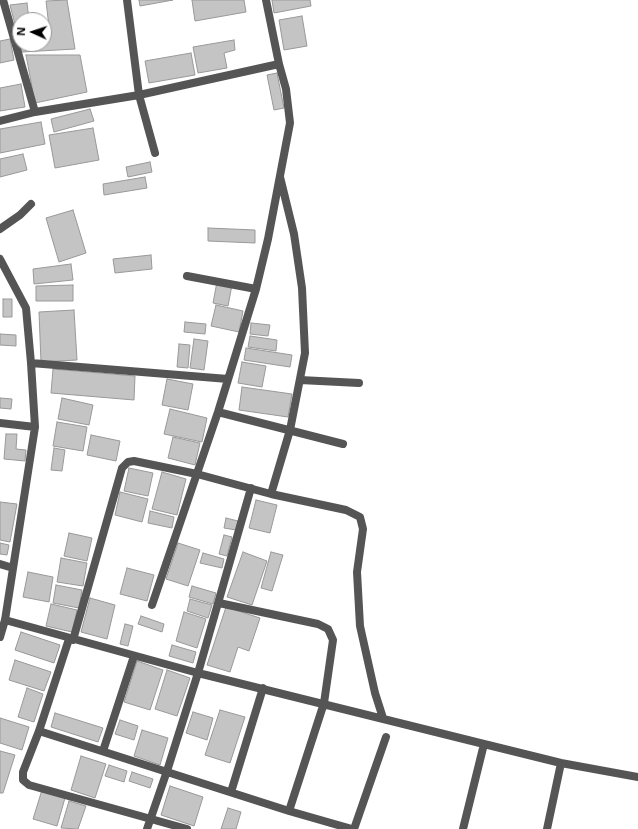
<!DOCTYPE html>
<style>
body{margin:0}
#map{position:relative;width:638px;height:829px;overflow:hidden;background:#fff;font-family:"Open Sans",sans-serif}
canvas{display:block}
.north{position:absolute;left:12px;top:12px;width:40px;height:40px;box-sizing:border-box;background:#fff;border:1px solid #999;border-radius:50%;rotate:273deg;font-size:11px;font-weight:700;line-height:16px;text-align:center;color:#000}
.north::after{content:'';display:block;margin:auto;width:14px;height:18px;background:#000;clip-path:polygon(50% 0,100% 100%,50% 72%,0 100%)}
</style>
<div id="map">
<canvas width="638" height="829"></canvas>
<div class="north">N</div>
</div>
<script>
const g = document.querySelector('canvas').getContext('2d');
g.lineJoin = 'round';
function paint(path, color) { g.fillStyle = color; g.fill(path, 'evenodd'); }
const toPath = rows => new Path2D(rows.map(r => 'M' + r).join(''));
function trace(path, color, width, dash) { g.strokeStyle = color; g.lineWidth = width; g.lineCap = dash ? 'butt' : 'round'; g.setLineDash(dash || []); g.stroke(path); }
const building = toPath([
 [67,0,75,49,22,52,20,44,44,44,44,35,50,35,46,1,67,0],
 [139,0,173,0,140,6,139,0],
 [192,0,244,0,246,12,195,21,192,0],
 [272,0,310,0,311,6,274,13,272,0],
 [27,3,29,20,20,20,20,44,10,5,27,3],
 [302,16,307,46,284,50,279,20,302,16],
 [10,39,14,60,0,63,0,41,10,39],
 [234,40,235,50,224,53,227,68,198,73,193,47,234,40],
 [191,53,195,75,149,83,145,61,191,53],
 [26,55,80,55,87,92,35,103,26,55],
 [277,73,284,108,274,110,267,75,277,73],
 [21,84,25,107,0,111,0,88,21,84],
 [90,109,94,121,54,132,51,119,90,109],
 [41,122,45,144,0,153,0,129,41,122],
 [93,128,99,160,55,168,49,135,93,128],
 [23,154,27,170,0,177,0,159,23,154],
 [150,162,152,172,128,177,126,167,150,162],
 [145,177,147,188,104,195,103,184,145,177],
 [73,210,86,253,59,262,46,218,73,210],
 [208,228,255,230,255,243,208,241,208,228],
 [151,255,152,269,115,273,113,259,151,255],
 [71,264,73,280,34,284,33,269,71,264],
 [217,282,232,285,228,306,213,303,217,282],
 [73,285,73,301,36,301,36,286,73,285],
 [3,299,12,299,12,317,3,317,3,299],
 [216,305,243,311,239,332,211,326,216,305],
 [74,310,77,360,41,362,39,312,74,310],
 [185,322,206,324,205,334,184,332,185,322],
 [251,323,270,325,268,336,250,334,251,323],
 [0,334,16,335,16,346,0,345,0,334],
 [250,336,277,340,276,351,248,347,250,336],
 [194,339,208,341,204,370,190,368,194,339],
 [179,344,190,345,188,368,177,367,179,344],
 [246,348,292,355,290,367,244,360,246,348],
 [242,362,266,366,262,387,238,383,242,362],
 [53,369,135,376,134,400,51,393,53,369],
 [167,379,193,384,188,410,162,405,167,379],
 [242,387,292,394,288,417,239,410,242,387],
 [0,398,12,399,11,409,0,408,0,398],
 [62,398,93,405,89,425,58,419,62,398],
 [170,409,207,418,202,442,164,434,170,409],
 [57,422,87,427,83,451,53,446,57,422],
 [6,434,17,434,16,449,26,450,25,461,4,459,6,434],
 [91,435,120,441,116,461,87,455,91,435],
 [173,437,200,443,195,465,168,458,173,437],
 [54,448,65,450,62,471,51,470,54,448],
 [129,468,153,473,148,496,124,491,129,468],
 [162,472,186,479,177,515,152,509,162,472],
 [120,492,148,499,142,522,115,515,120,492],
 [256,500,277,505,270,533,249,528,256,500],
 [0,502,17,504,10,542,0,540,0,502],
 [150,511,174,517,172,528,148,523,150,511],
 [226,518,238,521,236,530,224,528,226,518],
 [69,533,92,538,87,561,64,556,69,533],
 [224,535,232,537,227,556,219,554,224,535],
 [0,543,9,545,7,555,0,554,0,543],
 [178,543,200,550,188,586,166,579,178,543],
 [243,552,267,561,252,605,227,597,243,552],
 [271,552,283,555,272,591,261,588,271,552],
 [203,553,224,559,222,568,200,563,203,553],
 [61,558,87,563,83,586,57,582,61,558],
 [127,568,154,575,147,601,120,594,127,568],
 [28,572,53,577,49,602,23,597,28,572],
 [56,585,82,590,79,608,53,603,56,585],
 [192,586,216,593,213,604,189,597,192,586],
 [90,598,115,605,107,639,81,632,90,598],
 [190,599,212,605,208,618,187,611,190,599],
 [51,604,77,610,72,632,46,626,51,604],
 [226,607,260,618,249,651,238,647,230,672,207,665,226,607],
 [184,612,206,619,197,648,176,641,184,612],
 [141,616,164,624,162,632,138,624,141,616],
 [125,624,133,626,128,646,120,644,125,624],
 [21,632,60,645,54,663,15,650,21,632],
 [172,645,196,652,193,663,169,656,172,645],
 [15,660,51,672,44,691,9,680,15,660],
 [137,661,163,670,150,710,124,702,137,661],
 [167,670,190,678,177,716,155,709,167,670],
 [27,688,43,694,34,722,18,717,27,688],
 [220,710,245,717,230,763,205,755,220,710],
 [193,712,213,718,207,740,186,733,193,712],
 [55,713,103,728,98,742,51,727,55,713],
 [0,718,29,727,22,750,0,743,0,718],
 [120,720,138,726,134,740,115,734,120,720],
 [142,730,168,738,160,765,134,756,142,730],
 [0,751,15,755,3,793,0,793,0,751],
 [81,756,106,764,95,798,71,790,81,756],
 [109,765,127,771,124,782,105,776,109,765],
 [132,772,153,779,150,788,129,781,132,772],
 [170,786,203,797,194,826,161,815,170,786],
 [42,790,65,798,57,826,33,819,42,790],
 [69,801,86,806,78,829,61,828,69,801],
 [228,808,241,812,236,829,221,829,228,808]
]);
const lane = toPath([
 [0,229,20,215,31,204]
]);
const street = toPath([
 [3,0,35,112],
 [127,0,139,95,155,153],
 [0,121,35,112,139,95,279,64],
 [0,259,26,308,31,363,35,427,5,620,0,637],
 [187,276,256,289],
 [31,363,228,379],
 [300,380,359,383],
 [218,412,343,444],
 [0,423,35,427],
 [271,494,290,430,305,353,302,288,294,234,280,177],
 [0,564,13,568],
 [219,603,318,624,328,629,333,640,324,703,289,811],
 [152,605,218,412,256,289,268,239,290,123,286,89,279,64,266,0],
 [5,620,198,673,484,744,561,763,638,777],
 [69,639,39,731,23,772,23,780,29,785,187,829],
 [73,640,122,468,128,462,134,461,197,474,271,494,346,510,360,517,363,529,357,572,360,626,375,693,383,718],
 [39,731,289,811,352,829],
 [103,751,134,656],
 [231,792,263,688],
 [147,829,167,771,198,673,251,488],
 [354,829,386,737],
 [463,829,484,744],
 [547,829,561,763]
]);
paint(building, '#c4c4c4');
trace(building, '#999', 1);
trace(lane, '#555', 8);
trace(street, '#555', 8);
</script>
